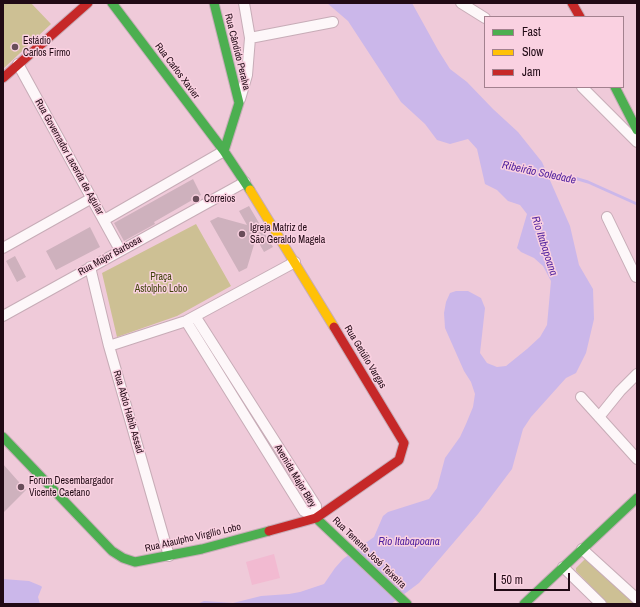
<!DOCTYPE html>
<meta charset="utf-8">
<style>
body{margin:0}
#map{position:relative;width:640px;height:607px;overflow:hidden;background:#efcad9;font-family:"Archivo Narrow",sans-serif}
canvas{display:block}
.frame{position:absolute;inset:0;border:4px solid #210a15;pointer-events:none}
.legend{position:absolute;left:484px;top:16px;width:140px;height:72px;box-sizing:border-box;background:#fad1e1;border:1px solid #a3818f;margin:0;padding:5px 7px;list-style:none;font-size:12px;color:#210a15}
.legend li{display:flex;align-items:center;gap:8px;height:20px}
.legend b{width:20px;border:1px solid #a3818f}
.scale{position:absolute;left:494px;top:573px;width:76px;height:18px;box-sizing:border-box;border:2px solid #210a15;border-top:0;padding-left:5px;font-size:12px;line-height:14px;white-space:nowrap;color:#210a15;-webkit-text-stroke:3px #fad1e1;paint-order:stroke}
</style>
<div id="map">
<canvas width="640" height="607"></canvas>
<div class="frame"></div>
<ul class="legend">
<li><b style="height:5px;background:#4caf50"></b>Fast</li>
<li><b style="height:5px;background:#ffc107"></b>Slow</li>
<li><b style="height:5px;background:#c62828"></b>Jam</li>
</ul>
<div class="scale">50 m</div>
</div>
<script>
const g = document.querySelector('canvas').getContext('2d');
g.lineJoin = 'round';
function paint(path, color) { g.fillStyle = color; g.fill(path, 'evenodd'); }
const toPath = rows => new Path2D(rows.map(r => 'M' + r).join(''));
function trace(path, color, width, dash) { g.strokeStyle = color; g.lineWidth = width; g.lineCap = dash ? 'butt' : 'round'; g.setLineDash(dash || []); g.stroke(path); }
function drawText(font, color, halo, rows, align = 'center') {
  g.font = font + ' "Archivo Narrow",sans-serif'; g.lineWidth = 3; g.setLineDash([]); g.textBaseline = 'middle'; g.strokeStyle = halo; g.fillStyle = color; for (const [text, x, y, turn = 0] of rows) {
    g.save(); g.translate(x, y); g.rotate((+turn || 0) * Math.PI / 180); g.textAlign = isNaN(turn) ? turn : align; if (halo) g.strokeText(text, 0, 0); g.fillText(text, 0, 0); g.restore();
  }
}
const built = toPath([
 [274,554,280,578,252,585,246,562]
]);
const green = toPath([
 [3,3,31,3,51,24,3,69],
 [196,224,231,286,177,316,117,337,102,273],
 [586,558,591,558,637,604,608,604,576,571,576,568]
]);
const water = toPath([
 [327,3,412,3,438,50,450,69,467,82,493,109,518,132,542,162,570,226,579,265,593,289,594,319,586,353,576,373,566,378,531,417,523,429,512,469,478,514,419,583,391,604,197,604,204,601,233,603,261,596,289,594,300,592,324,584,335,568,343,559,374,537,383,516,388,512,429,499,437,488,445,458,460,437,466,424,473,407,475,394,471,382,464,371,445,328,444,313,446,302,450,293,456,291,468,291,481,298,485,308,480,353,487,363,497,367,506,366,527,349,540,337,547,325,551,281,543,266,534,258,521,252,517,248,527,214,520,205,508,201,497,190,485,184,477,149,468,139,450,144,437,140,425,124,401,102,348,21],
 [3,579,29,581,41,586,42,587,38,597,40,604,3,604]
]);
const stream = toPath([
 [545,173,571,177,588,182,637,204]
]);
const building = toPath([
 [193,179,201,195,154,222,155,224,124,241,114,223],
 [249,206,273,247,264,252,256,238,247,268,239,272,210,221,218,217,247,225,239,211],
 [90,227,100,247,56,270,46,251],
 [15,256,26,277,17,282,6,261],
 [3,464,26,490,3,513]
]);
const street = toPath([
 [461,3,485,18],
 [250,38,333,22],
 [18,64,120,250],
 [582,87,637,142],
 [240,99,247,75,250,38,244,3],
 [607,217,636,277,637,277],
 [104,220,224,151],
 [3,248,92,198],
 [90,267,109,346,169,556],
 [3,316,245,182],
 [195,316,316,506,316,518],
 [186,321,304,511,316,518],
 [109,346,186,321,295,262],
 [581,397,637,459],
 [599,417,620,391,637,374],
 [582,549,637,599],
 [563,567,601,604]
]);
const fast = toPath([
 [112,3,224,151,250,190],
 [214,3,239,103,224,151],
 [615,87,637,130],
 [3,437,112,551,123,558,135,562,202,549,269,531],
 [316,518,407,604],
 [524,604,637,498]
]);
const slow = toPath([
 [250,190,334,327]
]);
const jam = toPath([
 [572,3,580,17],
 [3,78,88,3],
 [269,531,316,518,399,460,404,443,334,327]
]);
const markers = [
 [15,47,4,"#694d5a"],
 [196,199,4,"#694d5a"],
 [242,234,4,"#694d5a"],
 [21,487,4,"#694d5a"]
];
const poiNames = [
 ["Estádio",23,41],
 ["Carlos Firmo",23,53],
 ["Correios",204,199],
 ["Igreja Matriz de",250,228],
 ["São Geraldo Magela",250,240],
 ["Forum Desembargador",29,481],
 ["Vicente Caetano",29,493]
];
const streetNames = [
 ["Rua Cândido Peralva",237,52,76],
 ["Rua Carlos Xavier",177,71,53],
 ["Rua Governador Lacerda de Aguiar",69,157,61],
 ["Rua Major Barbosa",110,256,-29],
 ["Rua Getúlio Vargas",365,357,59],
 ["Rua Abdo Habib Assad",128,412,74],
 ["Avenida Major Bley",295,476,59],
 ["Rua Ataulpho Virgílio Lobo",193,538,-13],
 ["Rua Tenente José Teixeira",369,553,44]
];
const parkNames = [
 ["Praça",161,277],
 ["Astolpho Lobo",161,289]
];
const waterNames = [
 ["Ribeirão Soledade",539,173,12],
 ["Rio Itabapoana",544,246,72],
 ["Rio Itabapoana",409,542]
];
paint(built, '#f2bad1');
paint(green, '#cdc094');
paint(water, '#cbb7ea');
trace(stream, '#cbb7ea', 3);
paint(building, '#ceb1bd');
trace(street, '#c7acb7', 12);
trace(fast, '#c7acb7', 11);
trace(slow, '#c7acb7', 11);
trace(jam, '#c7acb7', 11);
trace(street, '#fdf7f9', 10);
trace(fast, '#4caf50', 9);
trace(slow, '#ffc107', 9);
trace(jam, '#c62828', 9);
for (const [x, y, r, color] of markers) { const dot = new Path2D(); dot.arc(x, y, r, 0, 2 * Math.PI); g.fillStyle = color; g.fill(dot); trace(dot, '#fad1e1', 1.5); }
drawText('10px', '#210a15', '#fad1e1', poiNames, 'left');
drawText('10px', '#210a15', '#fad1e1', streetNames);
drawText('10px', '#3f420a', '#fad1e1', parkNames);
drawText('italic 11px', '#4f219e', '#fad1e1', waterNames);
</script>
